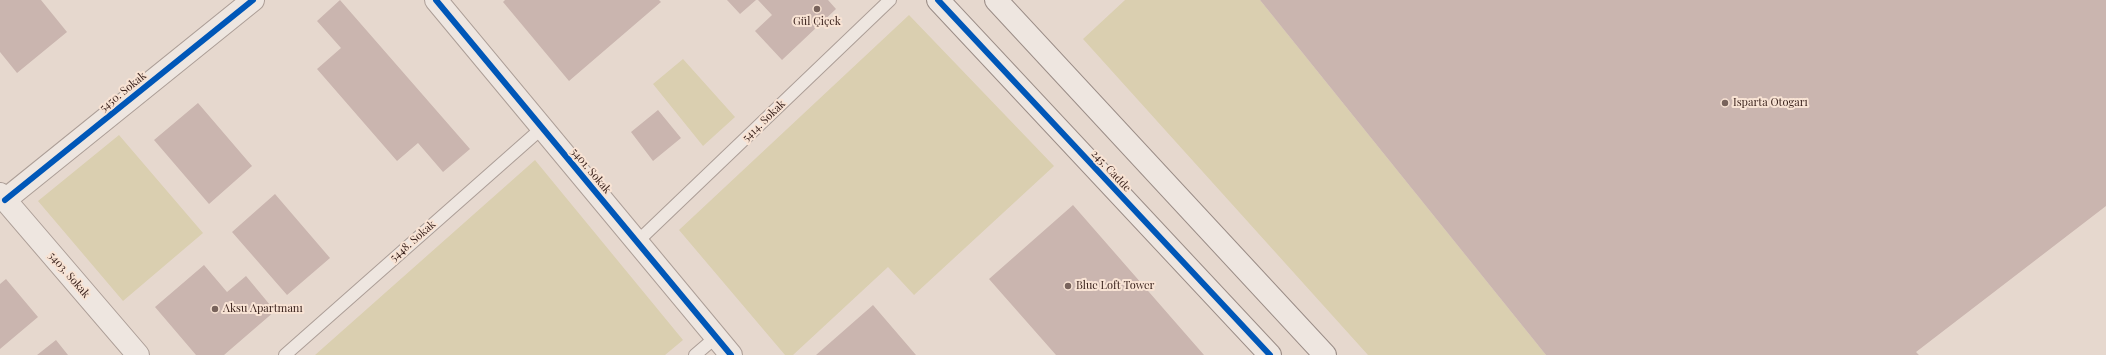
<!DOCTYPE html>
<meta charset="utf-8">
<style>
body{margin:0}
canvas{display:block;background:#e6d8ce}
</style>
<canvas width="2106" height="355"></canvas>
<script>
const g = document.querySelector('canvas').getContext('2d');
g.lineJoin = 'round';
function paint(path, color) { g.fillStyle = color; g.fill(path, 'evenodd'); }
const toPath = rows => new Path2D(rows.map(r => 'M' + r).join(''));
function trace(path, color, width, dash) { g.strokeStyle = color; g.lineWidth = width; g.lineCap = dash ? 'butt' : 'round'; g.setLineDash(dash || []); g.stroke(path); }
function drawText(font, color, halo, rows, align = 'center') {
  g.font = font + ' "Playfair Display",serif'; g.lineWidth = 4; g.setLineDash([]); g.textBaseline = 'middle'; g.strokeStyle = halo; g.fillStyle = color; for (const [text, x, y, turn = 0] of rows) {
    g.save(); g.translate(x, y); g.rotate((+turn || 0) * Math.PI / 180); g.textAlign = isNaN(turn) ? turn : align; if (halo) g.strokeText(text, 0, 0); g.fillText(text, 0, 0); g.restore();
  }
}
const green = toPath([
 [1125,0,1260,0,1546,355,1368,355,1083,39],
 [909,15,1054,166,914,295,888,267,793,355,785,355,679,230],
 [683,59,735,117,703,146,653,84],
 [119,135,203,233,123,301,38,201],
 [535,160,683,340,665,355,315,355]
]);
const building = toPath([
 [0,0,41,0,67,32,17,73,0,52],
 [340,0,470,149,443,172,418,143,397,161,317,69,341,48,317,21],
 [505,0,659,0,661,2,569,81,503,2],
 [727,0,756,0,740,14],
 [758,0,828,0,836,9,782,60,755,31,772,15],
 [1260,0,2106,0,2106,206,1916,352,1919,355,1546,355],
 [198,103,252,166,209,204,154,140],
 [658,110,681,138,653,161,631,132],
 [275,194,330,258,287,295,232,232],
 [1073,205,1204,355,1056,355,989,279],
 [204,265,227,292,246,276,275,311,224,355,196,355,155,307],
 [6,279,38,317,0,349,0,284],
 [873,305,916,355,816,355],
 [56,340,68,355,37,355]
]);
const lane = toPath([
 [637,242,890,0],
 [285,355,542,128],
 [695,355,716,337]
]);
const street = toPath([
 [436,0,731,355],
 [0,194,138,355],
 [5,200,253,0]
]);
const secondary = toPath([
 [938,0,1270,355],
 [996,0,1325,355]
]);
const cycleway = toPath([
 [436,0,731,355],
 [938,0,1270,355],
 [5,200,253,0]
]);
const markers = [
 [817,9,4,"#78635c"],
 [1725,103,4,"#78635c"],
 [1068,286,4,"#78635c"],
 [215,309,4,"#78635c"]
];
const poiNames = [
 ["Gül Çiçek",817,22,"center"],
 ["Isparta Otogarı",1733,103],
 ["Blue Loft Tower",1076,286],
 ["Aksu Apartmanı",223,309]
];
const streetNames = [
 ["5450. Sokak",123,92,-39],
 ["5414. Sokak",764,121,-44],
 ["5401. Sokak",591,171,50],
 ["245. Cadde",1111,171,47],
 ["5448. Sokak",413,241,-41],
 ["5403. Sokak",69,275,49]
];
paint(green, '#dacfb0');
paint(building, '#cab5af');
trace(lane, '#ac9e97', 14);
trace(street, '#ac9e97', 24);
trace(secondary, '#9b8d87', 24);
trace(lane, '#eee6e0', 12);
trace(street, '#eee6e0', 22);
trace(secondary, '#eee6e0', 22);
trace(cycleway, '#0057b8', 6);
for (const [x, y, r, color] of markers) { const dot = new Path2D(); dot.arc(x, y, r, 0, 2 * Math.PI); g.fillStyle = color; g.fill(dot); trace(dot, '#f8e3d4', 1.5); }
drawText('11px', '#3c241e', '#f8e3d4', poiNames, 'left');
drawText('11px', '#3c241e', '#f8e3d4', streetNames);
</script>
